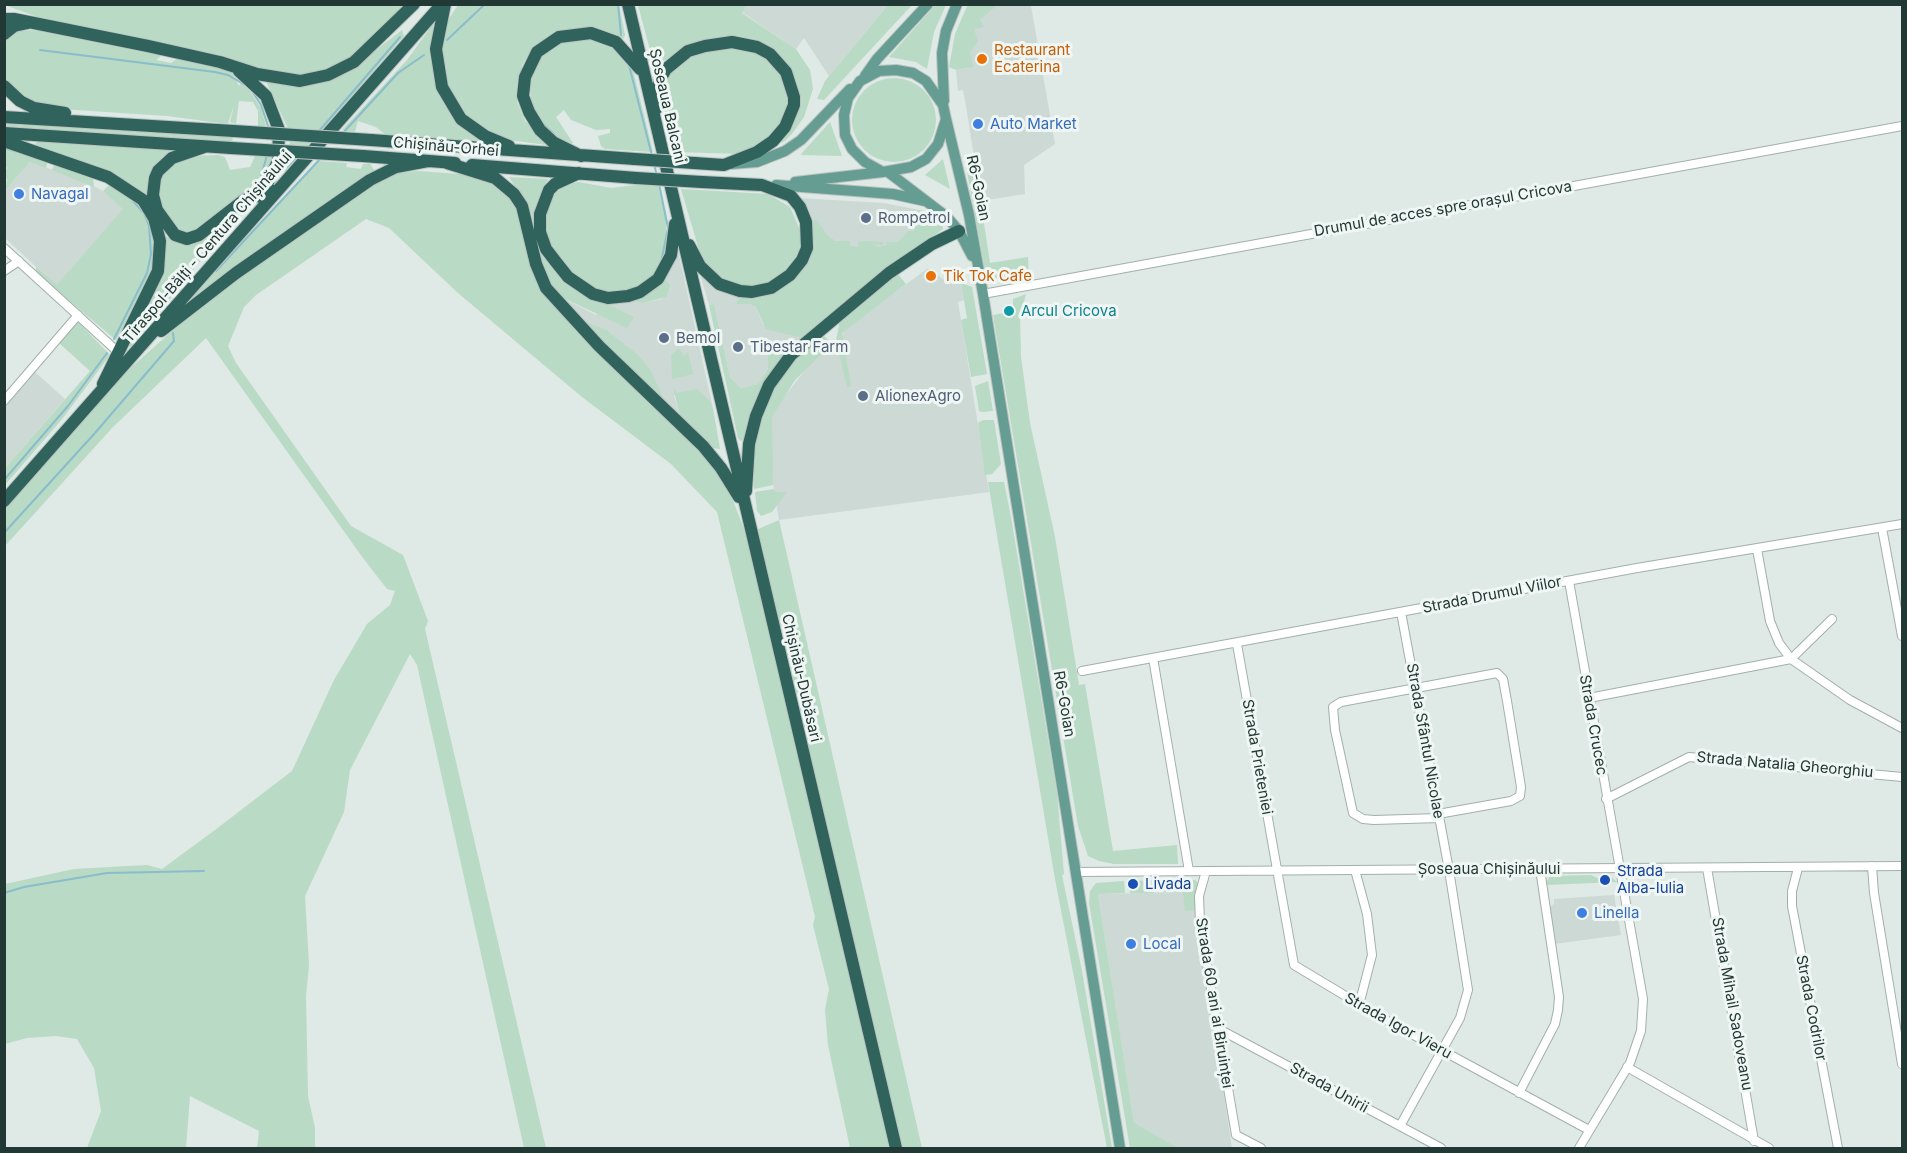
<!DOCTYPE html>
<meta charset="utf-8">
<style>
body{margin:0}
#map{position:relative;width:1907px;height:1153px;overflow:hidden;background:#dfe9e5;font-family:Inter,sans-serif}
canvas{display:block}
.frame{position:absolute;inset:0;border:6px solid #213834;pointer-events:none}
</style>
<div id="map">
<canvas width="1907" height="1153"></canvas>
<div class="frame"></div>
</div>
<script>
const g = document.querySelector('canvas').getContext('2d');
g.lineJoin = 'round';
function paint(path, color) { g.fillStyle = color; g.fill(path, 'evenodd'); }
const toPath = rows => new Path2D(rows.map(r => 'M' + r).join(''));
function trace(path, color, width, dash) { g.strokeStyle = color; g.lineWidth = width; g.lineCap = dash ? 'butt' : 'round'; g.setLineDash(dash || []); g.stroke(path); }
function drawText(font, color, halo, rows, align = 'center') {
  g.font = font + ' Inter,sans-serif'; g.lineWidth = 6; g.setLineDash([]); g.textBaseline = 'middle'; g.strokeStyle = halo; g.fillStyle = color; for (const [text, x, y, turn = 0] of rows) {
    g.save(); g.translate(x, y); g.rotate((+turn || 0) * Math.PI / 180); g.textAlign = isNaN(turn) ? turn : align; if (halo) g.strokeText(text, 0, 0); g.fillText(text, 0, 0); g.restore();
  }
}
const built = toPath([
 [746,5,888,5,829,76,804,38,796,49,742,12],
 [998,5,1031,6,1055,144,1024,165,1025,194,981,201,966,106,963,90,958,91,956,70,968,68,968,37,980,20],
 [30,162,80,179,103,191,124,209,57,286,5,238,5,191],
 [798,198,884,203,924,211,916,231,896,255,841,250,811,225],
 [677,247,713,408,711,404,674,395,680,416,557,295,596,315,604,302,628,300,643,303,662,299,670,290,671,286,664,277],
 [928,268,947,282,951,276,961,283,964,300,958,302,989,492,779,520,772,478,771,434,772,417,781,401,812,361,832,344,842,339,843,331],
 [700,274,740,295,736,304,751,304,756,307,763,324,803,338,786,355,768,354,768,367,758,384,741,388,730,377,714,304,709,305],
 [35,372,65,399,5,468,5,407],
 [1184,892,1196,910,1232,1148,1178,1148,1134,1124,1098,894],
 [1614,895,1621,935,1554,944,1549,908,1554,904,1554,899]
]);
const green = toPath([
 [936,4,946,5,934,32,927,69,916,62,889,57],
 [968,4,998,5,980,20,984,27,974,29,978,41,970,52,973,67,956,70,949,67,955,34],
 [5,5,4,5,407,5,349,59,329,70,293,77,247,65,225,56,40,18],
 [458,5,619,5,625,35,623,39,585,28,576,28,553,34,533,47,522,65,517,102,525,121,548,142,547,145,509,140,482,128,465,115,445,82,442,50,446,23],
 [638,5,746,5,742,13,796,49,810,70,813,89,804,117,792,134,785,141,774,146,797,98,761,44,675,55,661,62,650,50],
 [888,5,912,5,824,100,817,99,825,81],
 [433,24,437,85,485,141,387,136,376,127,358,121,355,132,342,130,407,60],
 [39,30,162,55,156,60,171,63,177,59,222,68,232,73,239,86,241,83,250,91,261,108,266,126,258,126,258,111,253,102,239,101,236,124,230,122,234,106,228,123,220,123,167,116,61,109,35,102,20,93,5,78,4,41,17,31],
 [402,30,404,36,283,176,290,156,290,133,267,83,358,64],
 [576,38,595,39,611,46,632,66,653,152,605,149,601,146,598,136,610,133,610,129,596,130,571,120,564,110,556,117,573,143,569,145,560,142,545,130,532,107,529,79,541,55,556,44],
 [739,46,765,56,784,78,789,103,781,126,762,145,742,154,675,152,661,98,662,82,674,66,698,52],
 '852 120a42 42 0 1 1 84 0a42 42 0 1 1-84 0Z',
 [4,122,233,137,232,142,41,131,5,128],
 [830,122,842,156,801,155,802,153],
 [40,141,175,151,162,157,152,171,148,188,150,202,136,188,119,177,34,144],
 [5,148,48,160,46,168,30,162,5,191,7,179,5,179,4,174,7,168,5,164],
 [218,155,225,157,230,170,250,167,255,156,273,157,261,185,256,190,233,201,203,227,186,232,175,229,165,216,162,205,158,185,161,175,173,162,191,156],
 [943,159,950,189,925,175],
 [317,161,347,163,346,167,361,169,363,164,370,164,375,171,257,251,187,306,180,308],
 [55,163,93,176,94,187,52,170],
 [975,165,990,263,1028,257,1029,277,1000,280,989,276,985,270,966,166],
 [419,171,472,175,491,180,513,200,551,302,570,323,684,432,727,485,749,542,892,1148,850,1148,828,1045,825,1010,829,989,813,925,815,917,717,512,671,464,582,397,458,293,389,228,366,219,256,295,244,307,228,346,236,363,351,526,403,555,428,621,425,629,546,1148,524,1148,417,665,410,654,350,770,344,812,305,896,309,965,306,996,308,1096,315,1128,315,1148,257,1148,259,1131,190,1096,186,1148,87,1148,101,1111,94,1068,77,1039,56,1036,27,1038,5,1044,5,884,74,869,147,865,162,869,215,830,292,771,334,680,367,624,390,605,395,591,387,589,363,558,206,338,113,427,5,546,5,508,117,380,198,308,245,271,377,180,401,172],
 [509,177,548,179,537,202,535,219,572,287,634,317,627,328,557,295,544,271,518,191],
 [579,182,611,188,636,185,658,186,666,218,666,238,662,262,651,280,632,290,605,293,577,280,548,243,543,219,552,194,568,184],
 [111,183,144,208,155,234,153,272,116,340,36,273,36,267,57,285,123,209,103,191],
 [681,189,768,194,790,207,800,230,800,245,798,256,783,277,755,288,724,282,702,260],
 [920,210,941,221,943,229,882,274,803,338,766,329,756,307,750,304,736,304,740,295,763,295,812,249,811,225,816,219,827,235,835,241,850,241,850,246,858,247,858,242,866,241,883,242,883,245,871,244,879,247,888,245,885,242,898,242,908,231,914,231,920,216,916,213],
 [241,211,132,346,126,348,156,287,163,235,178,242,205,238,235,212],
 [897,273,906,284,842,333,851,387,847,387,836,341,840,320],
 [664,277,671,286,666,297,643,303,628,300],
 [961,283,972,287,987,374,971,377,961,320,967,318],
 [1026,294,1020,317,1021,357,1030,423,1055,537,1079,685,1085,684,1113,851,1177,845,1178,864,1114,864,1099,861,1088,856,1078,826,993,315,1004,313,1006,306,1013,305,1013,299],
 [714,304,730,377,741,388,758,384,768,368,768,354,783,351,786,355,745,439,741,441,738,438,709,305],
 [578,319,606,330,638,355,650,369,665,402],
 [78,322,110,355,63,418,5,485,5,468,90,371,59,343],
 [823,335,832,344,795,380,772,417,773,485,754,489,752,449,768,395,794,357],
 [679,348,684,356,688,352,693,374,672,379,671,355],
 [988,381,993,411,982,412,979,411,975,386],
 [673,387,677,393,697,389,709,400,713,408,720,449,712,448,680,416],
 [983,420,994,420,1001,464,992,474,985,475,978,423],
 [988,482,1004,482,1011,517,1057,793,1064,874,1062,875,1082,971,1112,1148,1107,1148,1055,879],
 [774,489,775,492,787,492,772,512,761,516,757,511,755,492],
 [779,520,922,1148,900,1148,756,530],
 [1591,875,1599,879,1612,878,1617,882,1545,885,1550,876],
 [1153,880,1154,893,1130,893,1129,881],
 [1159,880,1195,880,1198,883,1196,910,1185,911,1183,892,1160,892],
 [1124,881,1125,893,1098,894,1134,1123,1178,1148,1130,1148,1089,903,1090,891,1096,883]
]);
const stream = toPath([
 [618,4,621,35],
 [447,40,485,4],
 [40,50,215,72,228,75,245,85],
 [629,65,652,156],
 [250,88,261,105,269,129],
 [543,124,554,134],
 [319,131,400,37],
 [342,134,398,73,424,55],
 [4,148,19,152],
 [654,164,657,176],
 [287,167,297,156],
 [259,184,267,155],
 [659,184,668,228,662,258],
 [216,271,321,158],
 [150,315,239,212],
 [114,339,147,273,151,254,149,226,144,213,133,201],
 [4,480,68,406,107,353],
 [4,533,95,433,174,341,173,333],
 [4,893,24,887,107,873,204,871]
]);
const minor = toPath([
 [4,248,118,352],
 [4,271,19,261],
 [983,294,1902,126],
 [4,401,78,315],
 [1882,528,1902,636],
 [1757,549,1770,621,1779,643,1791,659,1850,700,1902,728],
 [1569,581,1643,999,1641,1031,1630,1063,1579,1148],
 [1237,644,1294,965,1384,1019,1589,1130],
 [1153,658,1189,871],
 [1082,671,1637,568,1902,524],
 [1589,698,1791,659,1832,619],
 [1606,799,1689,757,1902,777],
 [1438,814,1511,801,1520,796,1521,787,1507,701,1503,679,1497,673,1341,702,1333,707,1335,730,1353,813,1363,819,1374,820,1439,818],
 [1872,866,1874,893,1902,1064],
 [1707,868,1754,1141],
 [1798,868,1792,891,1792,906,1838,1148],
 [1355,870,1367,914,1372,955,1359,1005],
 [1206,871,1199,896,1200,923,1236,1135,1261,1148],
 [1075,872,1902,866],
 [1217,1028,1441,1148],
 [1627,1067,1769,1148],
 [1519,1093,1555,1024,1558,1010,1559,997,1540,869],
 [1400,1126,1460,1018,1468,990,1449,870,1401,612]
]);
const major = toPath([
 [896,70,913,73,926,81,943,105,946,119,938,144,926,159,911,167,883,172,865,162,852,149,845,135,844,115,848,98,860,81,879,71,896,70],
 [865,76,877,59,928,4],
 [944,101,942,53,946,31,957,4],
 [946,119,969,215,983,294,1120,1148],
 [731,164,757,162,785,151,801,140,850,89],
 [888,172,947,217,959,231,972,256],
 [795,182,883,172],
 [776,185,893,194,925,201]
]);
const highway = toPath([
 [445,4,436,49,442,87,461,119,485,136,509,146],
 [628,4,896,1148],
 [4,19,14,19,148,46,220,62,257,74,300,81,328,75,354,62,414,4],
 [4,34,14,26,28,23],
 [239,71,266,96,279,130,278,161,261,197],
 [4,86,20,101,34,108,65,113],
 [656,109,659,82,666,69,688,51,705,46,732,42,757,47,770,54,786,72,794,97,794,105,785,127,773,141,757,152,724,165,694,163],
 [4,117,234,131],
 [4,133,231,148],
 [371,140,635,159],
 [4,141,108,177,143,200,154,218,160,241,158,271,103,384],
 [204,147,172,158,158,171,155,178,153,195,157,210,175,235,187,239,199,235,244,200,278,190],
 [363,156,455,163],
 [581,156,553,142,540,130,529,112,523,96,525,77,537,52,559,37,591,33,616,42,640,69],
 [447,163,495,178,514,194,522,206,536,264,546,288,599,346,703,446,721,468,739,497],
 [472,165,636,178],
 [579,173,555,184,549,190,540,214,540,232,546,249,556,262,568,277,593,294,608,298,628,296,640,292,658,279,671,255,675,224],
 [689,245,700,266,719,284,740,291,752,292,771,288,790,275,802,260,807,248,806,222,800,207,791,196,762,185,702,182],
 [161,331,236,273,370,180,396,167,428,161],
 [746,491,749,444,756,416,769,385,791,355,889,273,932,244,959,231],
 [4,501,442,4]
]);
const highwayBridge = toPath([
 [234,131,371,140],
 [231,148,363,156],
 [635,159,694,163],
 [636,178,702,182]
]);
const markers = [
 [982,59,6,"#e8710a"],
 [978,124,6,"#3f7fe0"],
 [19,194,6,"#3f7fe0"],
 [866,218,6,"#5c6f8a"],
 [931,276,6,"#e8710a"],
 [1009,311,6,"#0f9aa8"],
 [664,338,6,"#5c6f8a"],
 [738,347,6,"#5c6f8a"],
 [863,396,6,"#5c6f8a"],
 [1605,880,6,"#1a4fb4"],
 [1133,884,6,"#1a4fb4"],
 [1582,913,6,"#3f7fe0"],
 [1131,944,6,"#3f7fe0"]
];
const foodNames = [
 ["Restaurant",994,50],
 ["Ecaterina",994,67],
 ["Tik Tok Cafe",943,276]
];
const streetNames = [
 ["Șoseaua Balcani",667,106,77],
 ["Chișinău-Orhei",446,147,5],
 ["R6-Goian",978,188,78],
 ["Drumul de acces spre orașul Cricova",1443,209,-10],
 ["Tiraspol-Bălți - Centura Chișinăului",208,247,-49],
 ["Strada Drumul Viilor",1492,595,-11],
 ["Chișinău-Dubăsari",801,678,77],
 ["R6-Goian",1064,704,80],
 ["Strada Crucec",1593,725,80],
 ["Strada Sfântul Nicolae",1425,741,80],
 ["Strada Prieteniei",1257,757,80],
 ["Strada Natalia Gheorghiu",1785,765,5],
 ["Șoseaua Chișinăului",1489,869],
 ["Strada 60 ani ai Biruinței",1214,1003,81],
 ["Strada Mihail Sadoveanu",1732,1004,80],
 ["Strada Codrilor",1811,1008,79],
 ["Strada Igor Vieru",1398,1026,29],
 ["Strada Unirii",1329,1088,29]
];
const shopNames = [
 ["Auto Market",990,124],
 ["Navagal",31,194],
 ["Linella",1594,913],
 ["Local",1143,944]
];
const serviceNames = [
 ["Rompetrol",878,218],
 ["Bemol",676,338],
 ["Tibestar Farm",750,347],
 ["AlionexAgro",875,396]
];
const cultureNames = [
 ["Arcul Cricova",1021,311]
];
const transitNames = [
 ["Strada",1617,871],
 ["Alba-Iulia",1617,888],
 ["Livada",1145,884]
];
paint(built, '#cdd9d4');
paint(green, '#b9dac4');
trace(stream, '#89bdcc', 2);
trace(minor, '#a2b0ac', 10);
trace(major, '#bcc3c2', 12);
trace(highway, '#bcc3c2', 14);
trace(minor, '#fff', 8);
trace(major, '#669d92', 10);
trace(highway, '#2f635c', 12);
trace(highwayBridge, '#bcc3c2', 14, []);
trace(highwayBridge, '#2f635c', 12);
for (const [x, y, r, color] of markers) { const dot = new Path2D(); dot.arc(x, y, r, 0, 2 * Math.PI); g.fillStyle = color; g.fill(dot); trace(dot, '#eff6f3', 2); }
drawText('15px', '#c56008', '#eff6f3', foodNames, 'left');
drawText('15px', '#213834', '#eff6f3', streetNames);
drawText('15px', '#366cbe', '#eff6f3', shopNames, 'left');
drawText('15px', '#4e5e75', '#eff6f3', serviceNames, 'left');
drawText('15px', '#0d838f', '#eff6f3', cultureNames, 'left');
drawText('15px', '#164399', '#eff6f3', transitNames, 'left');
</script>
